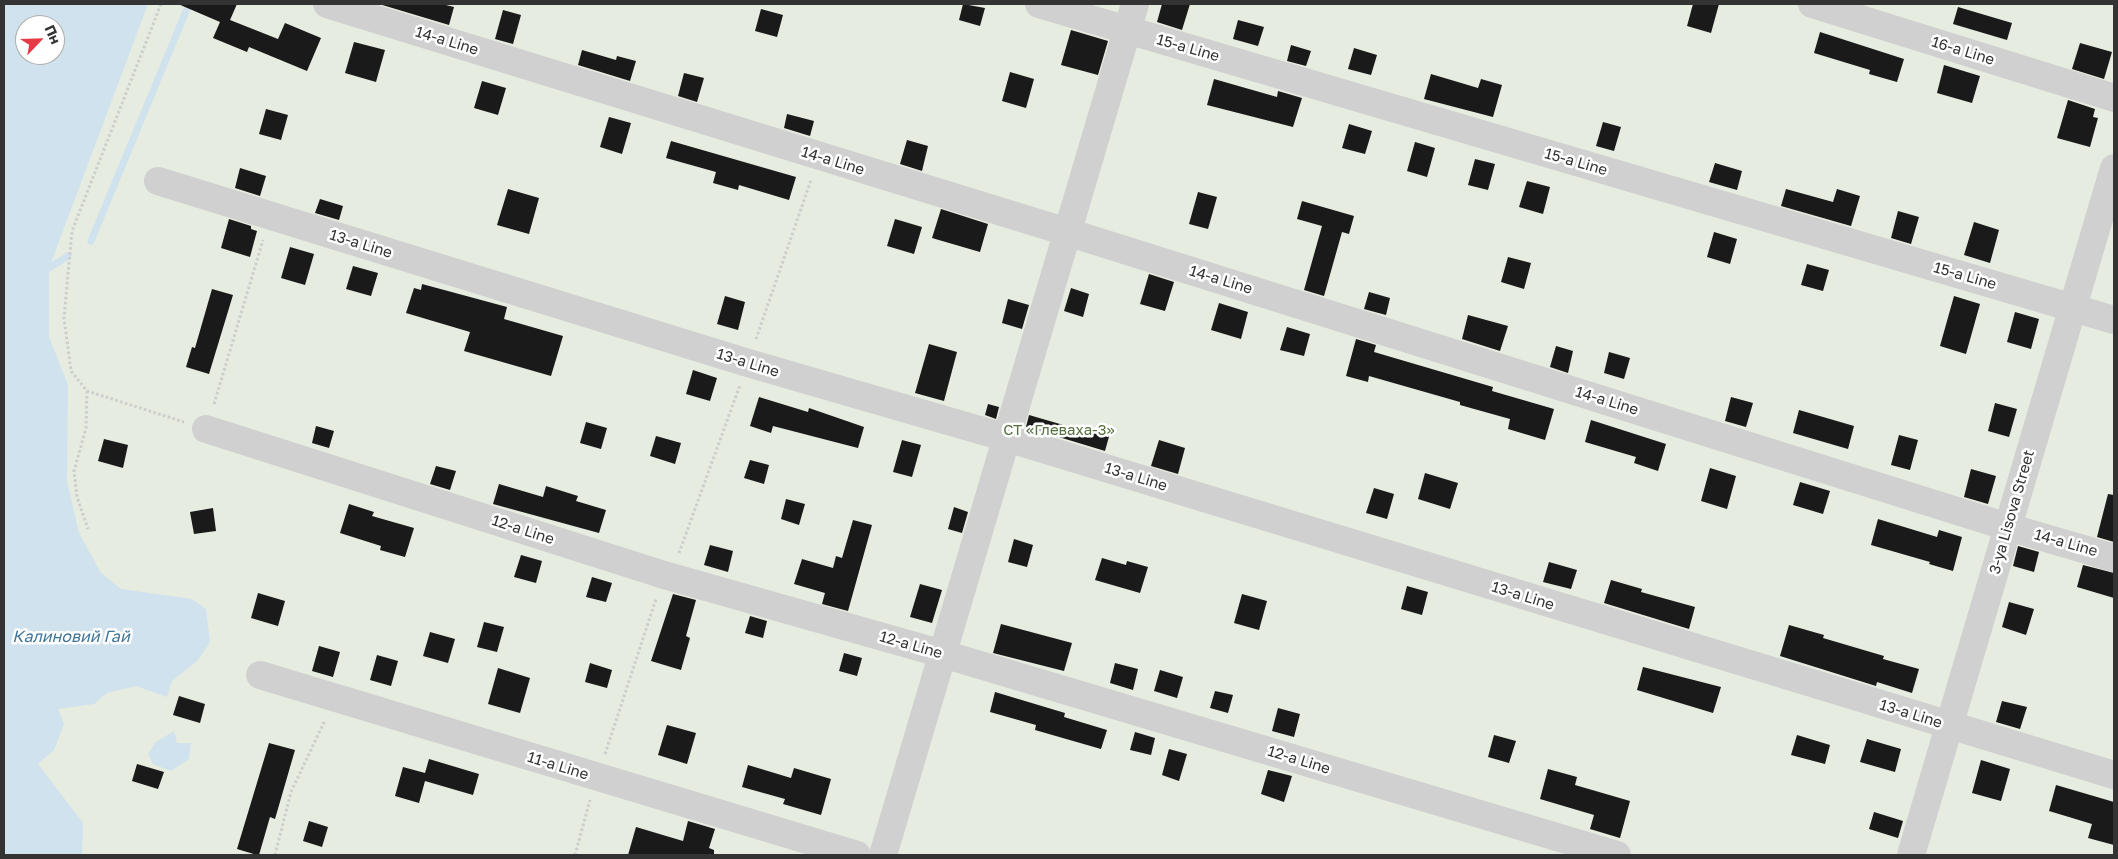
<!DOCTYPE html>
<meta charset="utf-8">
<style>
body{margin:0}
#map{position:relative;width:2118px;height:859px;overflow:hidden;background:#fff;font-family:"Golos Text",sans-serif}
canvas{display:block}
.frame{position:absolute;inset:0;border:5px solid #333;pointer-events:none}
.north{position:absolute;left:15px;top:15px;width:50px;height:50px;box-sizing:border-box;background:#fff;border:1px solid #adadad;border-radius:50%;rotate:66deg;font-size:14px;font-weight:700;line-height:20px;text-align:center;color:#333}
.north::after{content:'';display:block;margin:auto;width:18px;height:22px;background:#e63946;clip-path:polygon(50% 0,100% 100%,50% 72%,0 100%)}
</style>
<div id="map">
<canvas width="2118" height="859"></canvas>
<div class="frame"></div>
<div class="north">Пн</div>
</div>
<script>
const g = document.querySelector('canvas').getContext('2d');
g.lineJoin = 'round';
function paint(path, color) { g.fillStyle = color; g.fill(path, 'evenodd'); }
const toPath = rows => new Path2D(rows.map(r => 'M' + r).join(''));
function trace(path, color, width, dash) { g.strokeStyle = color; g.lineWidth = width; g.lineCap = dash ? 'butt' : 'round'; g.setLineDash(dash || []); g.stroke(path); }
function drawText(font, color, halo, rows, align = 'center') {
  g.font = font + ' "Golos Text",sans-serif'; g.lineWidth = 5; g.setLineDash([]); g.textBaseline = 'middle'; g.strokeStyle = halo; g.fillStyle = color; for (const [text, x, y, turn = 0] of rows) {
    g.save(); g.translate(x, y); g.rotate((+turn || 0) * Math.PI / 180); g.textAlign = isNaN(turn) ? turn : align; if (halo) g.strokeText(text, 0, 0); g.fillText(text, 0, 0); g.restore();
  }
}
const green = toPath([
 [4,4,2114,4,2114,855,4,855],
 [25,25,55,25,55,55,25,55]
]);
const water = toPath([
 [4,4,148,4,49,268,49,337,68,385,67,481,79,533,101,573,121,589,192,599,206,609,210,642,198,660,172,681,167,697,136,686,107,693,94,704,58,709,64,724,54,750,38,764,83,823,82,855,4,855],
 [25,25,55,25,55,55,25,55],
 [174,731,177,743,191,743,189,759,171,771,153,764,148,754,156,742]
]);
const stream = toPath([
 [91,241,189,4],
 [49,268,68,256]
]);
const building = toPath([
 [178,4,237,4,230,20,278,39,285,23,321,38,307,71,249,47,247,52,213,38,220,22],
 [379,4,442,4,454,7,449,25],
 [963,4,985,8,980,26,959,20],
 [1162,4,1190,4,1182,30,1157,22],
 [1693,4,1719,4,1711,33,1687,26],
 [1958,7,2012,23,2007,40,1953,24],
 [761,9,783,15,777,37,755,31],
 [503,10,521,15,513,44,495,39],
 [1238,20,1264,27,1258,46,1233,39],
 [1071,30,1108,41,1098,75,1061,65],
 [1820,32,1904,59,1897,82,1869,74,1870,70,1814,53],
 [354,42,385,50,376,82,345,73],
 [2080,43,2112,52,2104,79,2072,69],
 [1291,45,1311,51,1306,66,1287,61],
 [1354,48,1377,55,1371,75,1348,69],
 [582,50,616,60,617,56,636,61,630,81,578,65],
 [1944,65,1980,76,1972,103,1937,93],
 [1010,72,1034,79,1026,108,1002,101],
 [684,73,704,78,697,102,678,96],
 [1431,74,1478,88,1481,79,1502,85,1493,117,1424,99],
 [1214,79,1277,97,1278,91,1302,98,1293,127,1207,105],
 [482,81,506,88,498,115,474,108],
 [2068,100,2095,109,2093,117,2098,118,2090,147,2057,138],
 [266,109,288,115,281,140,259,134],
 [787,114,814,121,810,136,784,128],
 [609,117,631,123,622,154,600,147],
 [1603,122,1621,127,1614,151,1596,146],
 [1349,124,1372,131,1365,154,1342,148],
 [907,140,928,146,922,171,900,164],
 [671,141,796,177,789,200,739,185,738,190,713,183,716,172,666,158],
 [1415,142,1435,148,1427,177,1407,171],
 [1475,159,1495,164,1488,190,1468,185],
 [1715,163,1742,171,1737,190,1709,182],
 [240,168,266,176,260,196,235,188],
 [1527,181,1550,187,1543,214,1519,207],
 [508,189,539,198,529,234,497,225],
 [1786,189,1833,202,1837,189,1860,196,1851,226,1781,206],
 [1198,192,1217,197,1208,229,1189,224],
 [320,199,343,206,339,220,315,213],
 [1302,201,1354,216,1349,234,1342,232,1324,296,1304,290,1322,226,1297,219],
 [941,209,988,224,980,252,932,238],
 [1898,211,1919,217,1911,244,1891,238],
 [229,219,251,226,251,229,257,231,250,257,221,248],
 [895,219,922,227,914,254,887,246],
 [1974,222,1999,230,1990,263,1964,255],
 [1714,232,1737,239,1730,264,1707,257],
 [290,247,314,254,305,285,281,278],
 [1508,257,1531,263,1524,289,1501,282],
 [1807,264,1829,270,1823,291,1801,285],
 [353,266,378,273,371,296,346,289],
 [1149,274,1174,282,1165,311,1140,304],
 [422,284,507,307,504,319,563,336,551,376,464,351,470,332,406,313,414,288,421,290],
 [1071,288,1089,294,1083,317,1064,311],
 [212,289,233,295,209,374,186,367,192,347,195,348],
 [1369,292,1390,298,1386,315,1364,309],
 [725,296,745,302,738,330,717,324],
 [1954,296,1980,304,1966,354,1940,346],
 [1008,299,1029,305,1022,329,1002,323],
 [1219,303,1248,312,1241,339,1211,330],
 [2015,312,2039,319,2031,349,2007,342],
 [1468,315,1508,326,1500,351,1462,339],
 [1287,327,1310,334,1304,356,1280,350],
 [1356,339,1376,345,1374,352,1493,387,1492,391,1554,409,1545,440,1508,429,1510,419,1460,405,1460,402,1369,376,1368,382,1346,376],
 [929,344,957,352,944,401,915,393],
 [1556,346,1573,351,1568,373,1550,367],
 [1609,352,1630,358,1624,379,1604,373],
 [693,370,717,378,710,401,686,394],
 [759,397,808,412,809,408,864,427,858,448,773,426,771,433,750,426],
 [1731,397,1753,403,1746,427,1725,421],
 [1995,403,2017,409,2009,437,1988,431],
 [988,404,999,407,996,419,985,415],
 [1799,410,1854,426,1848,449,1793,433],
 [1029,415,1084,431,1086,426,1110,433,1105,451,1026,427],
 [1591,420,1666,444,1658,471,1634,463,1636,457,1585,442],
 [586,422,607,428,601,449,580,443],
 [316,426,334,431,329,448,312,443],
 [1899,435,1918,440,1910,470,1891,465],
 [656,436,681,443,675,464,650,456],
 [104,439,128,445,123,468,98,461],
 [902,440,921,445,912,477,893,472],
 [1159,440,1185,448,1178,474,1151,466],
 [750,460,769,465,764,484,744,478],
 [436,466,456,471,450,490,430,484],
 [1710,468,1736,476,1727,509,1701,501],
 [1971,469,1996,476,1988,504,1964,497],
 [1425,473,1458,483,1450,509,1418,499],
 [1800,482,1830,491,1823,514,1793,505],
 [499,484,543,497,546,486,578,496,576,501,606,510,599,533,493,504],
 [1374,488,1394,494,1387,519,1366,513],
 [2108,494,2114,495,2114,542,2097,537],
 [786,499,805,504,799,525,781,519],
 [349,504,374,512,372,516,414,528,405,557,380,550,381,546,340,533],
 [954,507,968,512,962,533,948,529],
 [213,508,216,531,194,534,190,512],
 [1878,519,1937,537,1939,530,1962,537,1953,571,1929,564,1930,562,1871,545],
 [853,520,872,525,848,611,822,604,825,593,794,584,802,559,833,568,836,556,842,558],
 [1014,539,1033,545,1027,567,1008,562],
 [710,545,733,551,728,572,704,565],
 [2018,546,2039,552,2034,572,2013,566],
 [521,555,542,561,536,583,514,577],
 [1102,558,1126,565,1127,561,1148,567,1140,593,1095,580],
 [1549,562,1577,570,1571,589,1543,582],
 [2083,565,2114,573,2114,598,2077,587],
 [592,577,612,583,606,602,586,597],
 [1611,580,1642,589,1641,592,1695,607,1689,629,1604,603],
 [920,584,942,590,932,623,910,617],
 [1407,586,1428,592,1422,615,1401,609],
 [258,593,285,601,278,626,251,618],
 [673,594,696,600,686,636,690,638,681,670,651,661],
 [1242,594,1267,601,1259,630,1234,623],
 [2009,602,2034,609,2026,635,2002,627],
 [750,616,767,621,763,638,745,633],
 [484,622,504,627,497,652,477,647],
 [1001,624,1072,643,1064,671,993,653],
 [1789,625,1824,635,1823,638,1884,656,1883,659,1919,669,1912,693,1877,682,1876,686,1780,656],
 [430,632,455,639,448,663,423,656],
 [319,646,340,652,333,677,312,671],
 [844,653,862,658,857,676,839,671],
 [377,655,398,661,391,686,370,680],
 [590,663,612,670,607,688,585,682],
 [1115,663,1138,669,1133,690,1110,683],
 [1643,667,1721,687,1713,713,1637,690],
 [498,668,530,678,520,713,488,704],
 [1160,670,1183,677,1177,698,1154,691],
 [1215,691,1233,695,1228,713,1210,708],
 [995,692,1065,713,1064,717,1107,730,1101,749,1035,730,1036,725,990,712],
 [179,696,205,704,200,723,173,715],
 [2002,701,2027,707,2020,729,1996,722],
 [1278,708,1300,714,1294,737,1272,731],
 [667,725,696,733,687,764,658,755],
 [1135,732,1155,738,1151,755,1130,750],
 [1494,735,1516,741,1509,763,1488,757],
 [1797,735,1830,745,1825,764,1791,755],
 [1867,739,1901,749,1895,772,1860,762],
 [269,743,295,750,275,819,270,817,259,855,257,855,237,849],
 [1169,749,1187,754,1179,781,1162,775],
 [429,759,479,774,473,795,425,781,419,803,395,796,403,767,425,773],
 [1981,760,2010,769,2001,801,1972,793],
 [137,764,164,772,158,789,132,781],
 [748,765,791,778,794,768,831,779,821,815,783,804,785,799,742,787],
 [1548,769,1577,777,1575,785,1630,801,1620,838,1590,829,1594,815,1540,799],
 [1268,770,1292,776,1284,802,1261,794],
 [2056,785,2114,802,2114,845,2088,838,2092,824,2049,811],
 [1874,812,1903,821,1898,838,1869,829],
 [309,821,328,827,322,847,303,841],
 [688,821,715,829,709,848,714,850,714,855,628,855,636,827,683,841]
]);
const path = toPath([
 [161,4,72,231,64,318,71,371,87,391,184,422],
 [756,339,811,180],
 [87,391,86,428,74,471,77,497,88,529],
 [214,404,263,240],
 [679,553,740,385],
 [605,754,656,599],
 [275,855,291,792,325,720],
 [575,855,590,800]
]);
const minor = toPath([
 [327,4,1067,232,2008,527,2114,558],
 [1039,4,2114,320],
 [1812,4,2114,98],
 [158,181,748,363,1007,438,2114,775],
 [206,429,664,575,943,654,1617,855],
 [260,675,857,855],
 [883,855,1135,4],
 [1911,855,2114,168]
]);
const streetNames = [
 ["14-a Line",447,41,17],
 ["15-a Line",1188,48,16],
 ["16-a Line",1963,51,17],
 ["14-a Line",833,161,17],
 ["15-a Line",1576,162,16],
 ["13-a Line",361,244,17],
 ["15-a Line",1965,276,16],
 ["14-a Line",1221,280,17],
 ["13-a Line",748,363,17],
 ["14-a Line",1607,401,17],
 ["13-a Line",1136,477,17],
 ["3-ya Lisova Street",2012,512,-74],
 ["12-a Line",523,530,18],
 ["14-a Line",2066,543,16],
 ["13-a Line",1523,596,17],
 ["12-a Line",911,645,16],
 ["13-a Line",1911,714,17],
 ["12-a Line",1299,760,17],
 ["11-a Line",558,766,17]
];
const parkNames = [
 ["СТ «Глеваха-3»",1059,430]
];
const waterNames = [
 ["Калиновий Гай",71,637]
];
paint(green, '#e6ecdf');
paint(water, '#cfe2ee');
trace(stream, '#cfe2ee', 7);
paint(building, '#1a1a1a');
trace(path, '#cdcdcd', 3, [2.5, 2.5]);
trace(minor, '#d0d0d0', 28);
drawText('15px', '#333', '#fff', streetNames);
drawText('15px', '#56703f', '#fff', parkNames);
drawText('italic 16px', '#3f7597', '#fff', waterNames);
</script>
